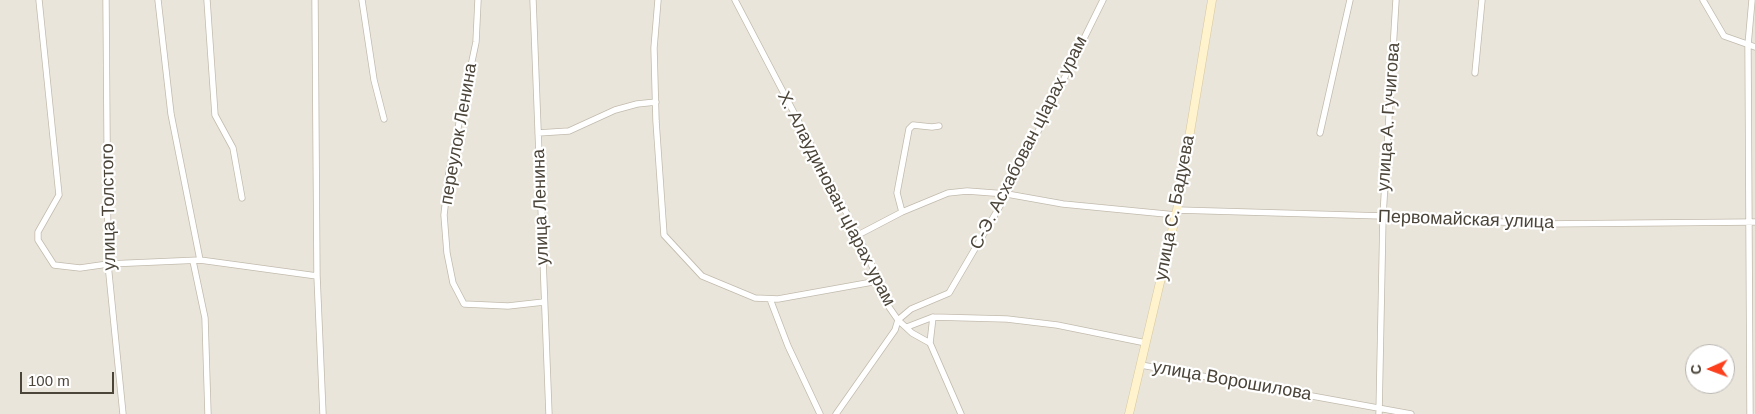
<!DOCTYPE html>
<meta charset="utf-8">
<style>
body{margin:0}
#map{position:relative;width:1755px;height:414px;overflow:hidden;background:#f6f3ec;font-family:Arial,sans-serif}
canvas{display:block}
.north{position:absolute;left:1685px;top:344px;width:50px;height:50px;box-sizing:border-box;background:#fff;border:1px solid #b7b4b0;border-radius:50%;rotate:268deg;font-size:14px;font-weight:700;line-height:20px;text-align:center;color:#4b4439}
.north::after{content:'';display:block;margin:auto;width:18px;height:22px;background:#fc3f1d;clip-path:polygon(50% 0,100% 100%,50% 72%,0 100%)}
.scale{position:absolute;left:20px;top:372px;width:94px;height:22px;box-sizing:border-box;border:2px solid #4b4439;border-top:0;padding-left:6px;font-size:15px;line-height:18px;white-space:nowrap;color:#4b4439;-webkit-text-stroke:4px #fff;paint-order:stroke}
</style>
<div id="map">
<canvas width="1755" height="414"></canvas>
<div class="north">С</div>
<div class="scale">100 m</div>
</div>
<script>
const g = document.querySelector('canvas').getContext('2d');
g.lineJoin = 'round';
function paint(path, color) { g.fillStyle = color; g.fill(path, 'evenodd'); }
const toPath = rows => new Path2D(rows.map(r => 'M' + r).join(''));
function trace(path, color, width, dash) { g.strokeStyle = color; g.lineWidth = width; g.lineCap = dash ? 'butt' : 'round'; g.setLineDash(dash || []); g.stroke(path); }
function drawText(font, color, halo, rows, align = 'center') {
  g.font = font + ' Arial,sans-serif'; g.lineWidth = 4.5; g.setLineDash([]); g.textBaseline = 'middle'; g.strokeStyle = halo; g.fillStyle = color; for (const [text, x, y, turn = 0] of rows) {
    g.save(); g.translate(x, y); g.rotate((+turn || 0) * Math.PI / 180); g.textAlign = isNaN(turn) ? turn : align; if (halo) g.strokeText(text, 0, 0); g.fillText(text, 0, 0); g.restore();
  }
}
const residential = toPath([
 [0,0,1755,0,1755,414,0,414],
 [1695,354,1725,354,1725,384,1695,384]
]);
const minor = toPath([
 [39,0,59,195,38,232,38,240,54,265,80,268,108,264,200,260,317,276],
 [106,0,108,264,123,414],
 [158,0,171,114,200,260],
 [207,0,215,115,233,148,242,198],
 [315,0,317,276,323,414],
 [362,0,374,80,384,119],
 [478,0,476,42,449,171,444,215,447,253,453,283,464,304,508,306,544,302],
 [533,0,549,414],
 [658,0,654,48,656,121,664,235,702,276,755,298,778,299,878,281],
 [735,0,858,235,873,268,889,307,898,320,912,333,930,343,961,414],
 [1703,0,1724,36,1755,47],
 [1475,73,1482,0],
 [538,133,569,131,615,110,637,104,656,102],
 [1320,133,1350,0],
 [1177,210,1383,216,1541,224,1755,222],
 [902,212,897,193,909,129,913,125,932,127,939,126],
 [858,235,902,212,948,193,967,191,1007,194,1063,204,1176,215],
 [193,261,205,318,208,414],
 [770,299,788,346,820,414],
 [907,327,933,317,1007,319,1057,325,1146,343],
 [930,343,933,317],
 [1141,365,1411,414],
 [836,414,895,330,898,320,911,309,949,293,1007,194,1103,0],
 [1379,414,1383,216,1396,0],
 [1750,414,1748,45,1752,0]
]);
const secondary = toPath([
 [1129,414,1177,210,1212,0]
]);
const streetNames = [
 ["улица А. Гучигова",1389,117,-86],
 ["переулок Ленина",459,134,-80],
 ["С-Э. Асхабован цIарах урам",1029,143,-63],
 ["Х. Алаудинован цIарах урам",836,199,63],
 ["улица Толстого",109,207,-91],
 ["улица Ленина",541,207,-92],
 ["улица С. Бадуева",1175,208,-79],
 ["Первомайская улица",1466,220,2],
 ["улица Ворошилова",1232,381,10]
];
paint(residential, '#eae5da');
trace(minor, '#c2bbae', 7);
trace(secondary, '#d6c79b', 9);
trace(minor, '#fff', 5.5);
trace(secondary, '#fff3cd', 8);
drawText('18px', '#4b4439', '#fff', streetNames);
</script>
